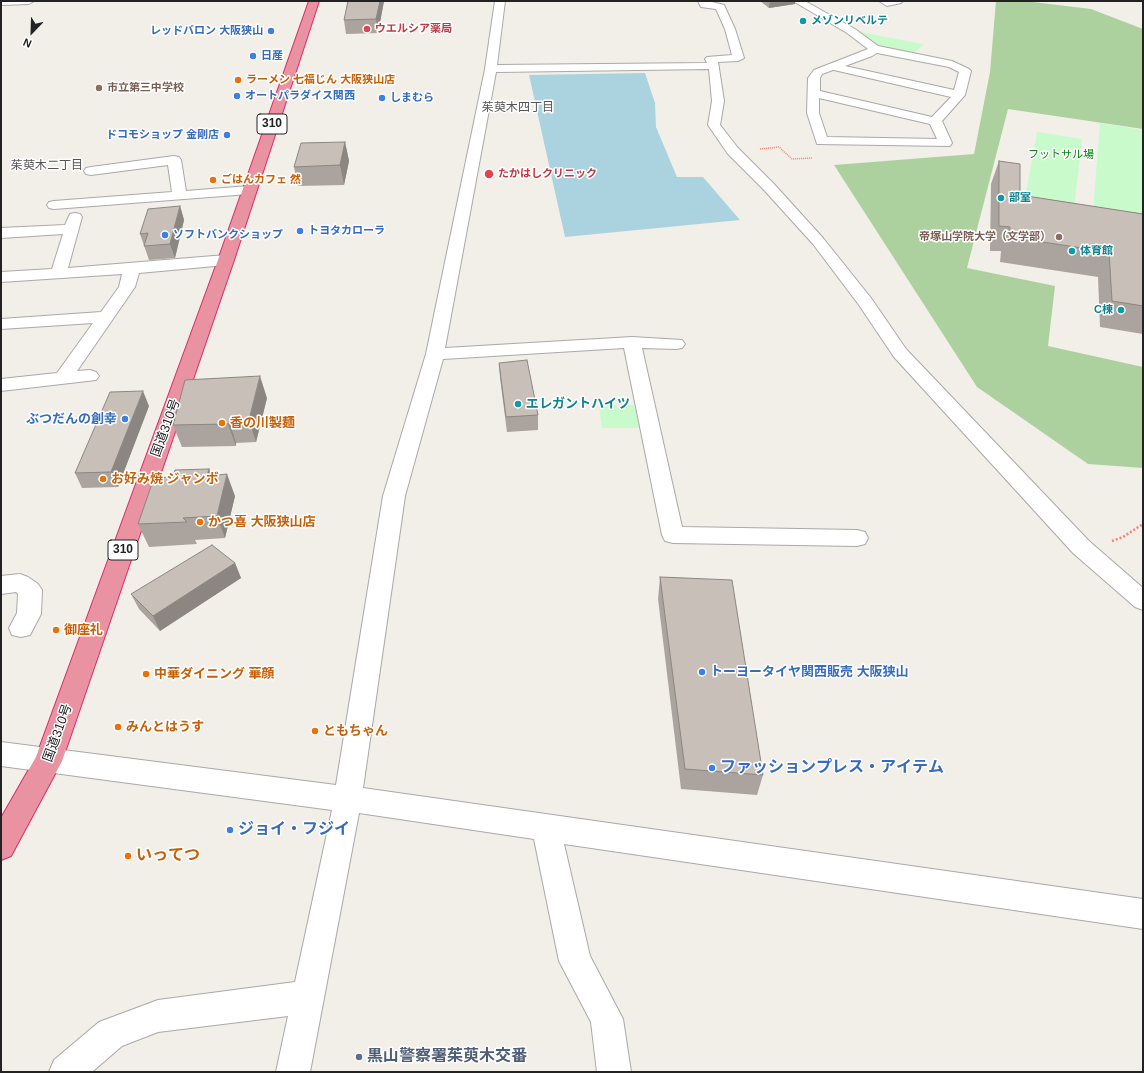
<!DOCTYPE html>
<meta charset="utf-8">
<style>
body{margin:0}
#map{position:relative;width:1144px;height:1073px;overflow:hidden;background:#f2efe9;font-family:Helvetica,sans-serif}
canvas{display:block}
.frame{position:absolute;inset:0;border:2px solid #222;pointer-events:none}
.north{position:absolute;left:12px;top:12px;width:40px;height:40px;-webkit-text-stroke:3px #fff;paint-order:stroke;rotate:203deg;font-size:11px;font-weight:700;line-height:16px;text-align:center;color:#222}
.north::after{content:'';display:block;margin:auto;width:14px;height:18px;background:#222;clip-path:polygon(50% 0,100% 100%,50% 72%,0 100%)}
</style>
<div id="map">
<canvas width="1144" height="1073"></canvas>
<div class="frame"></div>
<div class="north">N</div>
</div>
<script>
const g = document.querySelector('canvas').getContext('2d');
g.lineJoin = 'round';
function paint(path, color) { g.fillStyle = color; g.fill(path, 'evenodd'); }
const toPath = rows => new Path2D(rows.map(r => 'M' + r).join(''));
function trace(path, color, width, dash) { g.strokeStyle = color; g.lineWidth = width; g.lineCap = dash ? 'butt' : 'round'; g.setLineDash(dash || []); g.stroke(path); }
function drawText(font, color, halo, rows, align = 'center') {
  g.font = font + ' Helvetica,"Noto Sans JP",sans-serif'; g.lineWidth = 3; g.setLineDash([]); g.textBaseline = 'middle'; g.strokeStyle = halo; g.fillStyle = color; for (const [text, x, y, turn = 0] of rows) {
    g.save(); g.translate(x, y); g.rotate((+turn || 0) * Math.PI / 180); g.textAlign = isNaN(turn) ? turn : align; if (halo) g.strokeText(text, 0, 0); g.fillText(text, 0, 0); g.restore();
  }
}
const forest = toPath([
 [996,1,1025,1,1091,9,1143,29,1143,129,1008,109,967,268,1055,286,1048,346,1143,367,1143,468,1088,464,977,387,834,165,974,154,990,72]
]);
const park = toPath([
 [861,32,891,38,924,44,913,54,876,45],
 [1100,123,1143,130,1143,233,1092,224],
 [1037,132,1082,139,1073,218,1023,209],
 [634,405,640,428,602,428,599,406]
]);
const water = toPath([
 [645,73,655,103,656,127,677,177,703,177,740,220,565,237,529,75]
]);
const pathFar1 = toPath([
 [760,149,779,147,792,159,812,158]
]);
const path = toPath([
 [1112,541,1123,537,1143,524]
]);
const minor = toPath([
 [1,1,34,1,29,4,1,5,1,1],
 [495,1,505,1,497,65,707,63,705,59,707,57,732,55,725,29,716,9,701,7,698,1,708,1,724,5,735,29,744,58,738,61,718,62,724,101,720,125,738,148,774,184,823,238,871,298,906,349,1089,541,1143,588,1143,610,1135,607,1073,553,894,357,859,305,813,244,764,190,728,154,708,125,712,101,709,69,496,72,445,348,632,337,682,340,685,344,682,348,676,349,642,348,682,527,857,530,865,532,868,538,865,544,857,546,673,543,665,541,662,535,624,348,443,359,405,496,363,788,1143,899,1143,929,564,844,590,956,623,1019,631,1072,597,1072,591,1022,559,961,534,839,359,813,310,1072,276,1072,288,1016,158,1032,122,1046,92,1072,49,1072,54,1060,99,1022,158,1000,295,982,332,810,1,766,1,742,336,785,383,496,426,354,485,69,495,1],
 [793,1,805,1,855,29,878,46,952,61,969,69,971,71,965,95,942,121,952,143,950,146,817,144,807,113,808,78,814,70,868,49,847,33,793,1],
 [877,53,949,67,959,72,954,90,845,66,872,56,877,53],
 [833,70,834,70,951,97,932,117,820,91,820,78,822,74,833,70],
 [819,98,930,124,937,139,827,137,819,113,819,98],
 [879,1,903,1,901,3,887,6,879,1],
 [174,156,179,157,181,160,186,191,249,186,254,187,256,190,254,193,249,194,54,209,49,208,47,205,49,202,54,201,172,192,168,165,91,175,86,174,84,171,86,168,91,167,174,156],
 [75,213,80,214,82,217,68,268,226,255,232,257,234,260,232,263,226,265,139,273,135,287,77,371,90,370,96,372,99,376,96,380,1,391,1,379,57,373,93,323,1,329,1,319,101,312,119,287,122,274,1,282,1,272,52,269,63,234,1,238,1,228,65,225,70,214,75,213],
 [20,574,28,577,38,584,42,590,41,614,30,635,21,637,12,635,9,628,17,613,18,594,16,592,1,594,1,576,20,574]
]);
const highway = toPath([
 [309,1,319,1,234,260,62,761,11,856,1,860,1,818,36,757,218,260,309,1]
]);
const wall = toPath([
 [348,1,384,1,378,33,346,34,344,20],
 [760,1,795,1,795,4,769,8],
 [345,142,349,161,344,185,298,186,294,167],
 [999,161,1020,195,1143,214,1143,334,1100,327,1098,277,1000,262,1001,251,990,251,991,184],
 [180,206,184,220,175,258,149,260,140,234],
 [499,363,538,415,538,430,507,432,500,378],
 [267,398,256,442,236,443,236,446,182,447,173,425],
 [149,406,118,487,82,488,75,473],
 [209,469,211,475,235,496,225,538,195,540,197,544,149,547,138,524,173,477],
 [235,563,241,578,160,631,139,609,131,594],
 [660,577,763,775,757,795,681,789,658,599]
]);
const shadedWall = toPath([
 [380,1,384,1,378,33,376,19],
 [770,1,795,1,795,4,769,8],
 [345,142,349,161,344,185,340,165],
 [180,206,184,220,175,258,170,244],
 [260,376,267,398,256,442,249,420],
 [143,391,149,406,118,487,111,472],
 [229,421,236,443,236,446,228,424],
 [209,469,217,491,207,476],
 [227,474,235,496,225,538,217,516],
 [235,563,241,578,160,631,153,616]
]);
const building = toPath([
 [348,1,380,1,376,19,344,20,348,1],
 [345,142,340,165,294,167,301,143,345,142],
 [999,161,1020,164,1020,195,1143,214,1143,306,1112,301,1109,252,1009,237,1010,227,999,226,999,161],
 [180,206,170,244,144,246,148,233,140,234,148,209,180,206],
 [527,360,538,415,506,417,499,363,527,360],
 [260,376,249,420,229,421,228,424,173,425,185,380,260,376],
 [143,391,111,472,75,473,110,392,143,391],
 [209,469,207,476,227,474,217,516,183,518,187,522,138,524,154,478,173,477,175,470,209,469],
 [212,545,235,563,153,616,131,594,212,545],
 [660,577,732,580,763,775,685,769,660,577]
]);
const markers = [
 [803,21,4,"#0f9aa8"],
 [367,29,4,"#e0444e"],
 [271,31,4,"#3f7fe0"],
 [253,56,4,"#3f7fe0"],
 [238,80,4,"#e8710a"],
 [99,88,4,"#8d6e63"],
 [237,96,4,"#3f7fe0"],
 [382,98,4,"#3f7fe0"],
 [227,135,4,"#3f7fe0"],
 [489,174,5,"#e0444e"],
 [213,180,4,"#e8710a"],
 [1001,198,4,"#0f9aa8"],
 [300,231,4,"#3f7fe0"],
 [165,235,4,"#3f7fe0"],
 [1059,237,4,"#8d6e63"],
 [1072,251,4,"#0f9aa8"],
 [1121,310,4,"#0f9aa8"],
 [518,404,4,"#0f9aa8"],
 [125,419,4,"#3f7fe0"],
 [222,423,4,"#e8710a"],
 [103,479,4,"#e8710a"],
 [200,522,4,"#e8710a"],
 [56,630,4,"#e8710a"],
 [702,672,4,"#3f7fe0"],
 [146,674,4,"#e8710a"],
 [118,727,4,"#e8710a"],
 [315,731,4,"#e8710a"],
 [712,768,4,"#3f7fe0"],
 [230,830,4,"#3f7fe0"],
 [128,856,4,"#e8710a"],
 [359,1057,4,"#5c6f8a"]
];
const farCulturenames = [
 ["メゾンリベルテ",811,21],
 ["部室",1009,198],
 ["体育館",1080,251],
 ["C棟",1113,310,"right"]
];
const farHealthnames = [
 ["ウエルシア薬局",375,29],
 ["たかはしクリニック",498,174]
];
const farShopnames = [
 ["レッドバロン 大阪狭山",263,31,"right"],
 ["日産",261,56],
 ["オートパラダイス関西",245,96],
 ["しまむら",390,98],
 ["ドコモショップ 金剛店",219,135,"right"],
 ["トヨタカローラ",308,231],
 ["ソフトバンクショップ",173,235]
];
const farFoodnames = [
 ["ラーメン 七福じん 大阪狭山店",246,80],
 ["ごはんカフェ 然",221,180]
];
const farEducationnames = [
 ["市立第三中学校",107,88],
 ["帝塚山学院大学（文学部）",1051,237,"right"]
];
const farParknames = [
 ["フットサル場",1061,155]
];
const farNeighbourhoodnames = [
 ["茱萸木四丁目",518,108],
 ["茱萸木二丁目",47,166]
];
const shields = [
 [272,124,30],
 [123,550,30]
];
const shieldNames = [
 ["310",272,124],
 ["310",123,550]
];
const cultureNames = [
 ["エレガントハイツ",526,404]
];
const shopNames = [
 ["ぶつだんの創幸",117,419],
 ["トーヨータイヤ関西販売 大阪狭山",710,672,"left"]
];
const foodNames = [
 ["香の川製麺",230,423],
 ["お好み焼 ジャンボ",111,479],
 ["かつ喜 大阪狭山店",208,522],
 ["御座礼",64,630],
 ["中華ダイニング 華顔",154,674],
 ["みんとはうす",126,727],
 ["ともちゃん",323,731]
];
const streetNames = [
 ["国道310号",166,428,-70],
 ["国道310号",58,733,-70]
];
const nearShopnames = [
 ["ファッションプレス・アイテム",720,768],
 ["ジョイ・フジイ",238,830]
];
const nearFoodnames = [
 ["いってつ",136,856]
];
const nearServicenames = [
 ["黒山警察署茱萸木交番",367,1057]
];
paint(forest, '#add19e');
paint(park, '#c8facc');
paint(water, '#aad3df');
trace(minor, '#a9a9a9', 2);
trace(highway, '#dc2a67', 2);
trace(pathFar1, '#fa8072', 1.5, [1, 1]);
trace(path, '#fa8072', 2.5, [2, 2]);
paint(minor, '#fff');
paint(highway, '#e892a2');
paint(wall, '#aba49e');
paint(shadedWall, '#8b8681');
paint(building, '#c7bfb8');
trace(building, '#8b8681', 1);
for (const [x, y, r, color] of markers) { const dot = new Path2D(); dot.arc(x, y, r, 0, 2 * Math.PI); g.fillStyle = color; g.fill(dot); trace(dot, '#fff', 1.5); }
drawText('bold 11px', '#0d838f', '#fff', farCulturenames, 'left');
drawText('bold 11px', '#be3a42', '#fff', farHealthnames, 'left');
drawText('bold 11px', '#366cbe', '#fff', farShopnames, 'left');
drawText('bold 11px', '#c56008', '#fff', farFoodnames, 'left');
drawText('bold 11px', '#785e54', '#fff', farEducationnames, 'left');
drawText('11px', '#0c8416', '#fff', farParknames);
drawText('12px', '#555', '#fff', farNeighbourhoodnames);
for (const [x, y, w] of shields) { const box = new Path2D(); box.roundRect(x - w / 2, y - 10, w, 20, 3); g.fillStyle = '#fff'; g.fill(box); trace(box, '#222', 1); }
drawText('bold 12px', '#222', null, shieldNames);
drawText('bold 13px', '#0d838f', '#fff', cultureNames, 'left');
drawText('bold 13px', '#366cbe', '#fff', shopNames, 'right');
drawText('bold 13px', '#c56008', '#fff', foodNames, 'left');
drawText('13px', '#222', '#fff', streetNames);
drawText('bold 16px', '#366cbe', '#fff', nearShopnames, 'left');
drawText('bold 16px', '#c56008', '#fff', nearFoodnames, 'left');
drawText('bold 16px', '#4e5e75', '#fff', nearServicenames, 'left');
</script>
